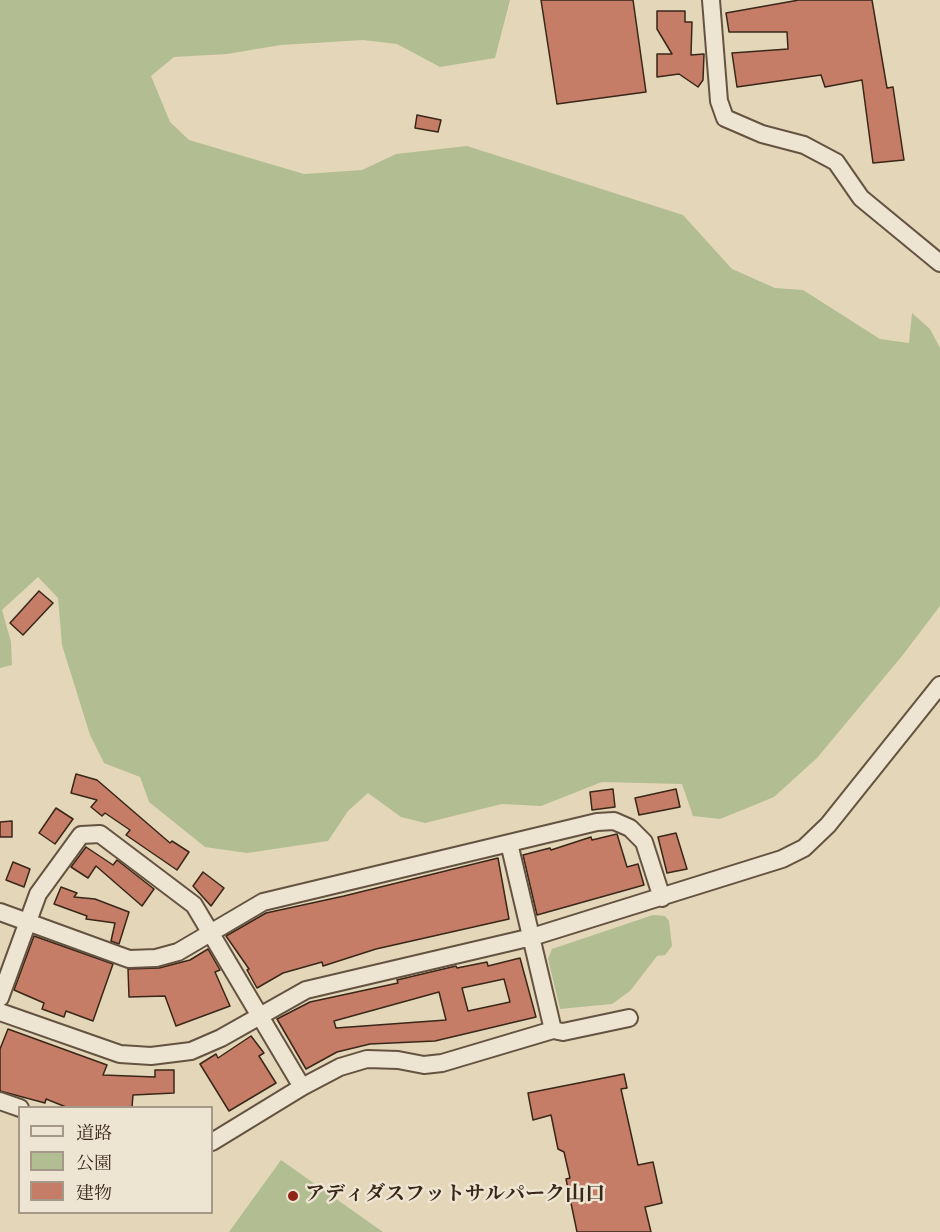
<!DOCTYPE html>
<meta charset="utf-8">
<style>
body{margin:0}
#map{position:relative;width:940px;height:1232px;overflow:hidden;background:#e4d6b9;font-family:"IM FELL Double Pica","Noto Serif JP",serif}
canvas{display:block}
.legend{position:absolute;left:18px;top:1106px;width:195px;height:108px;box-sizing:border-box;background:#ede4d2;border:2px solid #a59888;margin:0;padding:8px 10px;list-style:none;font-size:18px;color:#392718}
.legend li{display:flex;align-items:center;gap:12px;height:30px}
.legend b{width:30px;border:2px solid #a59888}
</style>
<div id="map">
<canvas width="940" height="1232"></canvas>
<ul class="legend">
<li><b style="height:8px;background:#ede4d2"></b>道路</li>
<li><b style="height:16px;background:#b2be91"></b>公園</li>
<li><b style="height:16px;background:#c67d67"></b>建物</li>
</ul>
</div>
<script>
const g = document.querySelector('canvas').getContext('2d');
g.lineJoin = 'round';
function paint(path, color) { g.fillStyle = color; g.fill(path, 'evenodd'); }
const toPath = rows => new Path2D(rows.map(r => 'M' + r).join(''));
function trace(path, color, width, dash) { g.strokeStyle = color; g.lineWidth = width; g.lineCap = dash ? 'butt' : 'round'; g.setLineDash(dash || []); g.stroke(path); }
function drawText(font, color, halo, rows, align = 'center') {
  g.font = font + ' "IM FELL Double Pica","Noto Serif JP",serif'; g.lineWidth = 5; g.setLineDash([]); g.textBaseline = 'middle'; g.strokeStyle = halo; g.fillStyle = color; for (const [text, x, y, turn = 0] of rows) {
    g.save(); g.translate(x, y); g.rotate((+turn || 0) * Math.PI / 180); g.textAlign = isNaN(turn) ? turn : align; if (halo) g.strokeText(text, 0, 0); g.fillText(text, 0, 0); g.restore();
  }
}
const green = toPath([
 [0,0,510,0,495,58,440,67,397,44,363,40,281,45,227,54,174,57,151,76,170,122,189,140,304,174,362,170,396,154,467,146,683,215,732,269,775,288,803,290,880,339,909,343,912,313,930,329,940,348,940,606,902,656,817,758,774,797,720,819,693,816,682,784,602,782,541,806,502,804,425,823,401,817,368,793,348,811,328,841,247,853,205,847,149,802,140,777,104,763,90,735,62,645,58,598,38,577,2,610,11,642,12,665,0,668],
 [653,915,665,916,669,921,672,946,665,955,657,956,630,991,612,1004,560,1009,548,959,552,949],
 [281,1160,383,1232,229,1232]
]);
const building = toPath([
 [541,0,633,0,646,92,557,104,541,0],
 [799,0,872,0,887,88,893,87,904,160,873,163,862,80,825,87,821,75,737,87,732,53,788,49,787,32,729,32,726,13,799,0],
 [657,11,685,11,685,22,692,22,691,55,704,54,703,80,698,87,679,74,657,77,657,54,672,54,657,29,657,11],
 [417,115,441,120,438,132,415,128,417,115],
 [39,591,53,603,23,635,10,623,39,591],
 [76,774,97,780,170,843,172,841,189,852,177,870,126,835,130,830,105,813,102,816,91,807,97,800,71,793,76,774],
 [613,789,615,807,592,810,590,792,613,789],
 [676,789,680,807,639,815,635,798,676,789],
 [56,808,73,819,55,844,39,833,56,808],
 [12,821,12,837,0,837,0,822,12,821],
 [676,833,687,869,667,873,658,837,676,833],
 [617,834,627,867,638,864,644,885,537,915,523,855,550,848,551,850,591,837,592,840,617,834],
 [86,847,113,865,117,860,154,889,142,906,96,866,88,878,71,867,86,847],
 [498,858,509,919,376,949,323,966,322,962,283,973,257,988,247,970,249,969,226,936,266,913,344,896,498,858],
 [13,862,30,869,24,887,6,880,13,862],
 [203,872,224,888,211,906,193,886,203,872],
 [61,887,77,893,74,897,95,899,129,912,119,944,111,941,115,923,86,919,87,916,54,904,61,887],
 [34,936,113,964,93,1021,66,1011,64,1017,42,1009,44,1003,14,990,34,936],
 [208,949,220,970,215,972,230,1006,176,1026,165,996,129,997,128,969,159,968,190,960,208,949],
 [520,958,536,1017,435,1041,370,1044,337,1052,306,1069,277,1019,310,1002,398,983,397,980,456,966,457,968,487,962,488,966,520,958],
 [504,979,510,1002,468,1011,462,988,504,979],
 [439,992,446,1020,336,1028,334,1021,439,992],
 [8,1029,107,1065,103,1075,155,1077,155,1070,174,1070,174,1093,133,1095,132,1107,66,1107,46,1099,45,1103,0,1091,0,1049,8,1029],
 [251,1036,264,1053,259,1056,276,1083,229,1111,200,1064,216,1054,218,1058,251,1036],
 [624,1074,627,1088,621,1089,638,1165,653,1162,662,1203,645,1207,651,1232,577,1232,566,1179,570,1178,564,1152,558,1149,551,1115,533,1120,528,1093,624,1074]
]);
const minor = toPath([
 [711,0,719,101,725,118,762,134,804,145,836,162,861,198,940,263],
 [0,912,129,959,156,958,178,952,263,902,597,822,614,821,630,828,644,842,662,898],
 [0,998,38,894,81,835,100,834,194,905,302,1087],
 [0,1012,120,1054,151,1056,191,1051,221,1038,306,990,532,937,782,859,804,848,828,825,940,685],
 [553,1030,563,1032,629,1018],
 [0,1101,20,1108],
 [212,1142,302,1087,340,1067,367,1059,398,1060,424,1065,442,1063,553,1030,509,843]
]);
const markers = [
 [293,1196,6,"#8f2418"]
];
const poiNames = [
 ["アディダスフットサルパーク山口",305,1196]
];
paint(green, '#b2be91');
paint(building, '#c67d67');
trace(building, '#392718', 1.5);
trace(minor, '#645340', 20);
trace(minor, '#ede4d2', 16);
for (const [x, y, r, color] of markers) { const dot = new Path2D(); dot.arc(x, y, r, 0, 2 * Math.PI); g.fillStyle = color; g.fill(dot); trace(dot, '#ede4d2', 2); }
drawText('bold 20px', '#392718', '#ede4d2', poiNames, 'left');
</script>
